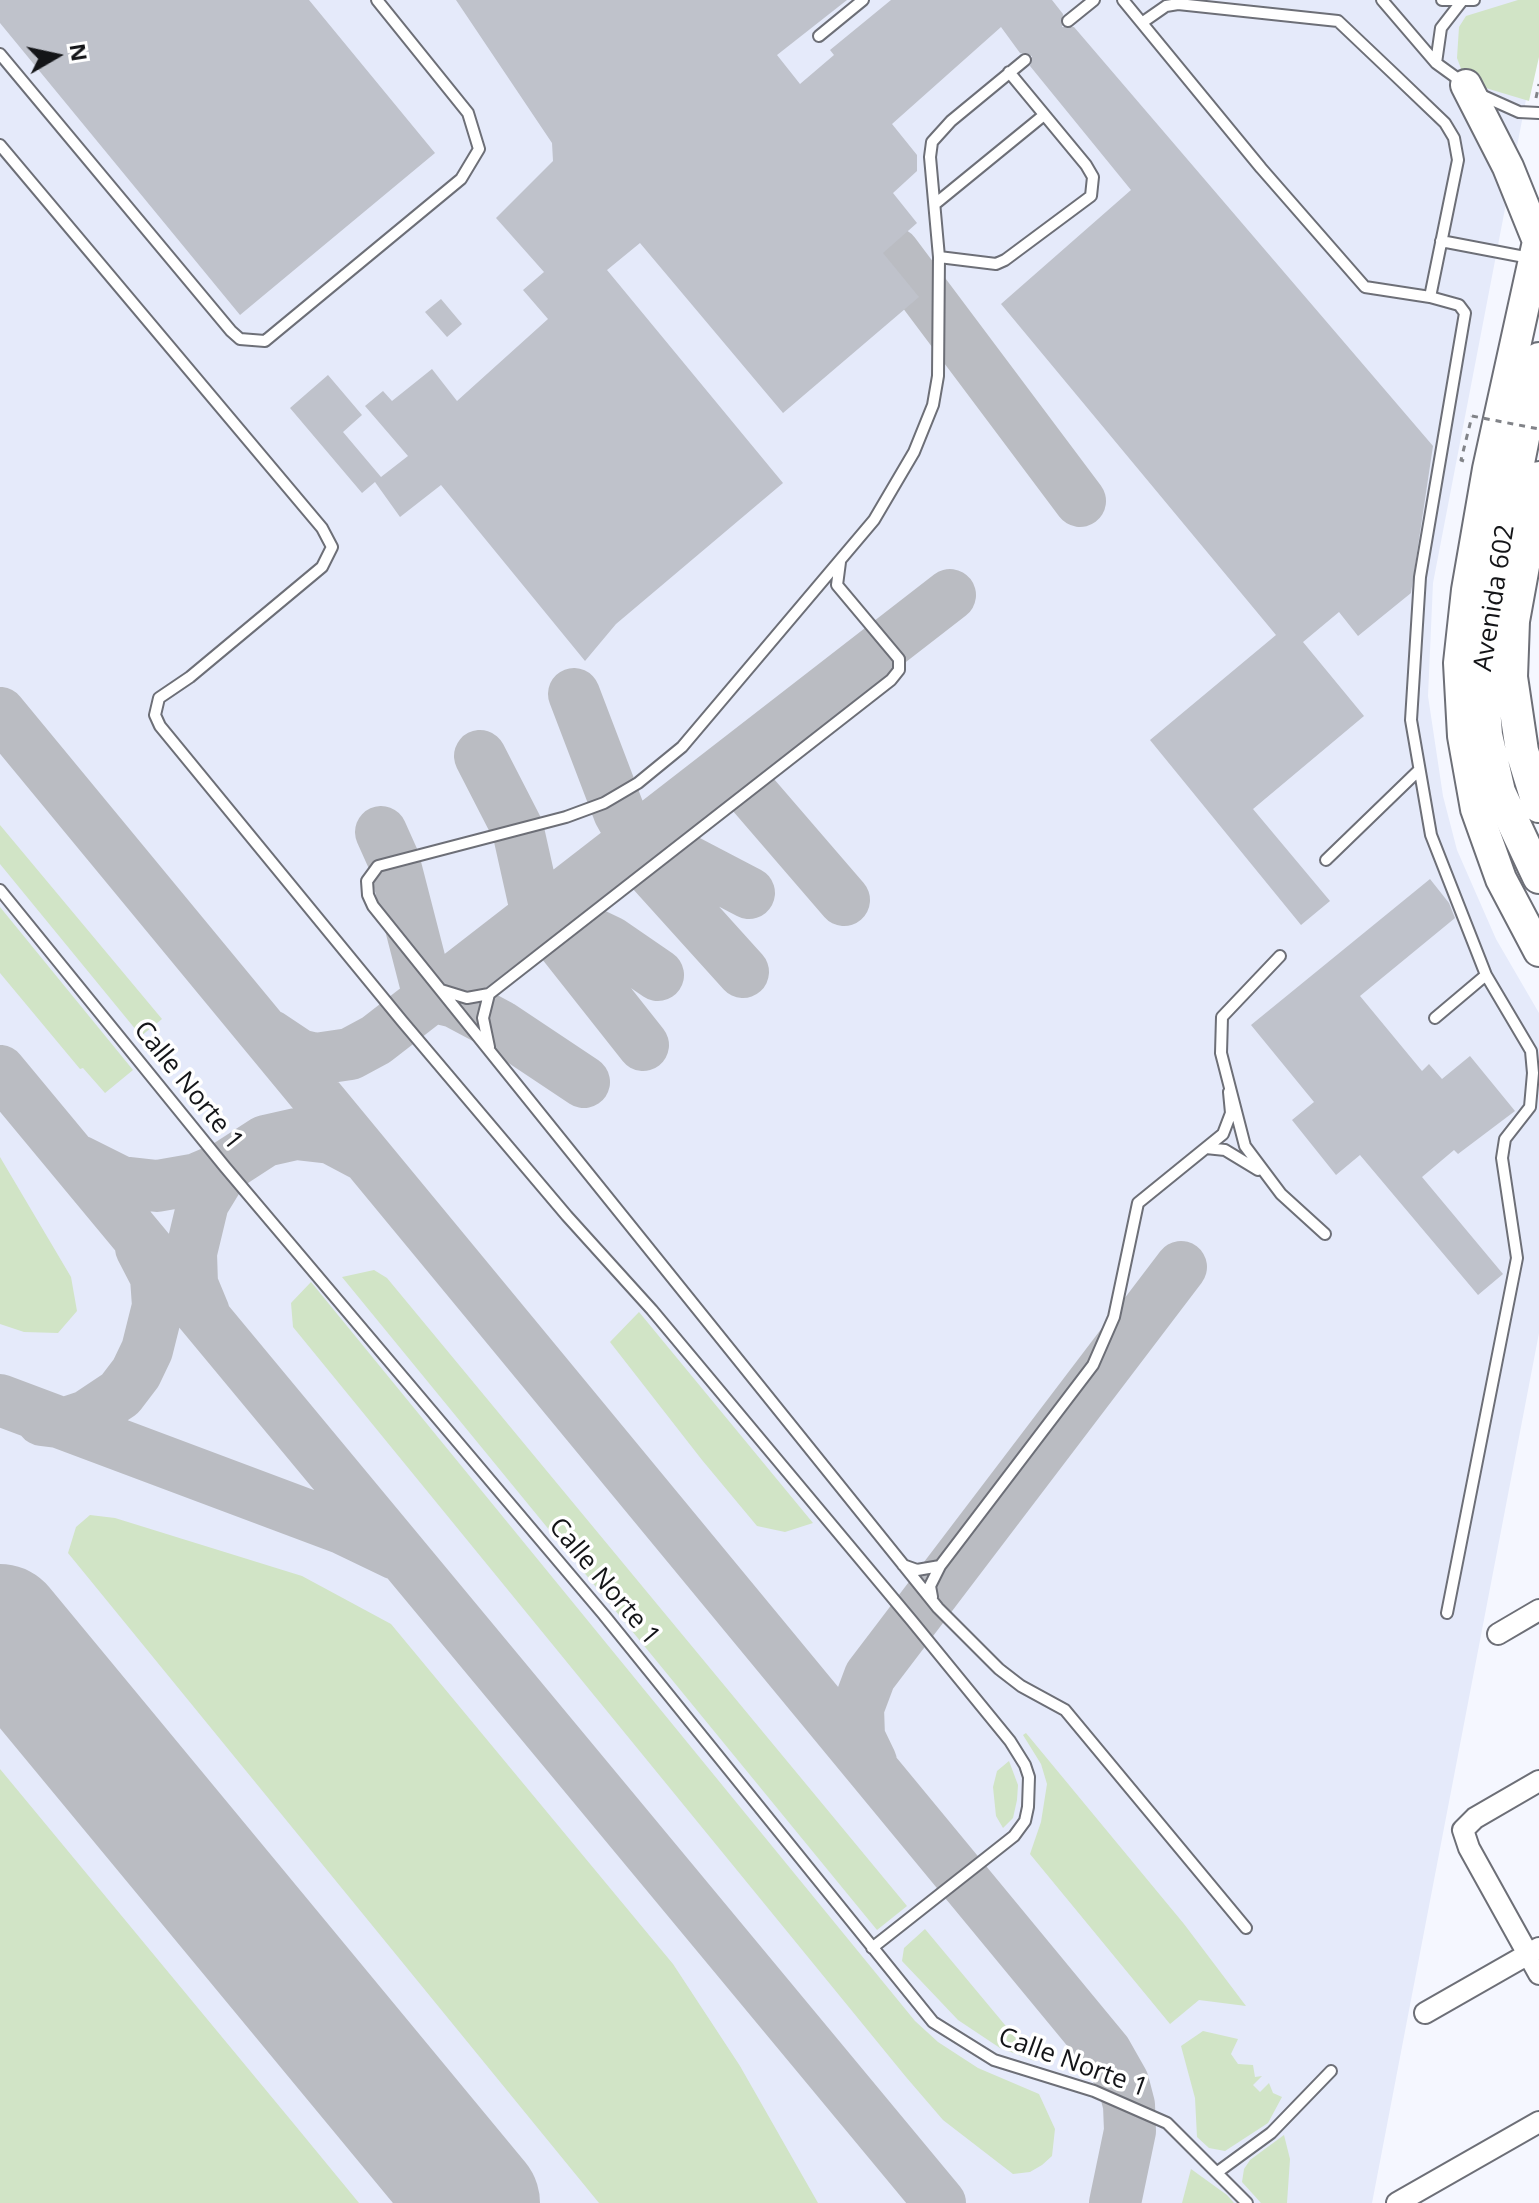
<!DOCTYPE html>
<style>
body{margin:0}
#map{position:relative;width:1539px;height:2203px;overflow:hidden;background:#f5f7ff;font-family:"Open Sans",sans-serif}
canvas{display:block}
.north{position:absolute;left:16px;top:16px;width:80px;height:80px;-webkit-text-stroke:6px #fff;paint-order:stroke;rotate:81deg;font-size:22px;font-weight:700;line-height:32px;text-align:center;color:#141518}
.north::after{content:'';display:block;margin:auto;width:28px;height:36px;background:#141518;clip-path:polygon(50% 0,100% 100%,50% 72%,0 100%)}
</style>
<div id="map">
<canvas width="1539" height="2203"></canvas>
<div class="north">N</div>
</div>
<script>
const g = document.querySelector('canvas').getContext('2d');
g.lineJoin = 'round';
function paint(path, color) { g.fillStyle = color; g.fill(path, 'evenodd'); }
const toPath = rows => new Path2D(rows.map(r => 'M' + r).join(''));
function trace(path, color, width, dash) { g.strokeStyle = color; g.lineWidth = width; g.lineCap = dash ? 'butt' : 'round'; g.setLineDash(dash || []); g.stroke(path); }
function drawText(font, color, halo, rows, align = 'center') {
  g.font = font + ' "Open Sans",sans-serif'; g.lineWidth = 7; g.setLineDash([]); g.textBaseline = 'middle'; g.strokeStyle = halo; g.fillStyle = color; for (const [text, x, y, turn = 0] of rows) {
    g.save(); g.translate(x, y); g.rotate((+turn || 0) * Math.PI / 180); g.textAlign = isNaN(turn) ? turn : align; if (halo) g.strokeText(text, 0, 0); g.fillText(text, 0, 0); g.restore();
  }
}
const built = toPath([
 [0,0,1539,0,1539,32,1433,583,1428,696,1443,796,1457,850,1496,939,1539,1013,1539,1333,1372,2203,0,2203]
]);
const green = toPath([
 [1518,0,1539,0,1539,57,1529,101,1479,86,1463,74,1457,58,1459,27,1466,16],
 [0,825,162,1019,141,1036,0,864],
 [0,907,133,1070,105,1093,83,1068,80,1069,0,973],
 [0,1157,71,1277,77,1311,58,1333,24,1332,0,1324],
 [374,1270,387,1278,907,1906,877,1930,342,1277],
 [311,1282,915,2021,938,2042,978,2068,1039,2094,1055,2129,1052,2156,1042,2165,1030,2172,1013,2174,943,2120,906,2077,293,1327,291,1303],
 [639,1312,813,1523,785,1532,757,1526,702,1460,610,1342],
 [90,1515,115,1518,302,1576,391,1624,673,1964,740,2066,818,2203,599,2203,68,1553,76,1527],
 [1026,1733,1184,1924,1246,2006,1199,2000,1170,2024,1030,1854,1041,1822,1047,1784,1041,1764,1023,1735],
 [1009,1761,1018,1785,1017,1800,1013,1818,1003,1828,996,1816,993,1787,997,1771],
 [0,1769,294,2124,359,2203,0,2203],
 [925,1929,1035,2061,1000,2048,958,2020,902,1961,904,1948],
 [1203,2031,1238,2039,1231,2054,1238,2064,1253,2065,1255,2077,1262,2076,1253,2085,1260,2092,1269,2083,1273,2093,1282,2097,1268,2123,1225,2151,1209,2148,1197,2137,1195,2098,1181,2046],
 [1284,2135,1290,2159,1287,2203,1261,2203,1242,2182,1244,2169,1250,2160],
 [1191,2169,1227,2195,1234,2203,1182,2203]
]);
const taxiway = toPath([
 [894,253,1080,501],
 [574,694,619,812,634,839],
 [0,713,1106,2052,1123,2082,1129,2105,1130,2131,1115,2203],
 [480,756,518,830,537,915],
 [750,791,844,900],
 [381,832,394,861,429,997],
 [632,841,684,859,749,893],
 [650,869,743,972],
 [543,910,610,942,658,975],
 [560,940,643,1045],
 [430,996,455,1002,500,1026,584,1082],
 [269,1035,299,1055,316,1059,350,1054,376,1040,950,595],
 [0,1071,940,2203],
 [79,1161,121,1182,157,1186,197,1179,225,1167,265,1141,296,1134,331,1138,365,1156],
 [204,1313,192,1284,191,1253,203,1203,225,1167],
 [0,1400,344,1529,396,1554],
 [42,1420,66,1423,87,1416,120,1394,136,1373,147,1350,158,1306,156,1277,141,1248],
 [871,1762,859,1737,858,1708,870,1676,1181,1267]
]);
const runway = toPath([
 [0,1628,476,2203]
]);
const building = toPath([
 [0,0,309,0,435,153,240,315,0,23],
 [456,0,847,0,777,55,800,84,834,55,830,50,891,0,1052,0,1063,14,1062,27,1074,27,1433,446,1411,593,1358,636,1339,612,1303,642,1364,716,1253,809,1330,901,1301,925,1150,740,1276,635,1001,304,1131,190,1030,66,1032,56,1020,53,1001,27,892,124,917,155,917,171,893,193,917,223,883,253,919,297,783,413,640,243,607,270,783,483,616,624,585,661,441,485,400,517,375,482,362,493,290,408,328,375,362,415,343,432,381,477,408,456,365,406,383,391,392,401,432,369,457,401,548,319,523,290,544,272,496,218,553,161,552,143],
 [441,299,462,324,447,337,425,312],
 [1430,879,1449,903,1455,918,1360,996,1422,1071,1429,1064,1442,1079,1470,1056,1515,1111,1458,1154,1454,1150,1422,1177,1503,1274,1478,1295,1360,1155,1336,1175,1292,1120,1314,1102,1251,1025]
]);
const path = toPath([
 [1536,98,1539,84],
 [1464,461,1461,460,1472,416]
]);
const lane = toPath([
 [1123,0,1261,168,1365,287,1430,297,1459,305,1465,313,1420,577,1411,720,1431,835,1486,975,1531,1051,1533,1073,1530,1107,1505,1139,1502,1158,1517,1258,1447,1613],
 [1382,0,1436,63,1465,84],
 [1442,0,1474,0],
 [1068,21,1094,0],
 [1143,22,1166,6,1178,4,1338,21,1397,77,1445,123,1454,138,1458,160,1430,297],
 [819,36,863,0],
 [0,54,231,331,240,339,265,341,461,179,479,149,468,113,377,0],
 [1025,60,951,121,932,142,930,157,939,257,938,376,933,405,914,452,874,520,682,747,638,783,604,803,566,817,378,866,367,881,368,895,373,906,938,1608,999,1669,1021,1686,1065,1710,1246,1928],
 [1436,63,1441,28,1462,1],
 [1481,95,1519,112,1539,113],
 [0,145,322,528,332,547,322,567,190,677,159,698,155,715,160,726,402,1021,567,1216,652,1310,912,1621,1010,1741,1025,1765,1029,1777,1028,1807,1025,1821,1014,1836,872,1948],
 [935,204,1044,115],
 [1441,241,1530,258],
 [939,257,996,264,1005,260,1091,196,1093,177,1086,165,1009,72],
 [1326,860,1417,772],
 [0,890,225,1167,604,1615,933,2022,994,2060,1094,2091,1167,2123,1247,2203],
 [1280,956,1222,1017,1221,1053,1245,1146,1281,1194,1325,1234],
 [441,990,467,998,489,994,891,680,899,670,899,659,837,585,840,562],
 [1435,1018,1486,975],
 [489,1047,483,1018,489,994],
 [1206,1148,1225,1150,1258,1170],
 [903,1565,917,1570,940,1566],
 [932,1597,930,1586,940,1566,1093,1365,1114,1317,1138,1203,1223,1134,1231,1113,1229,1092],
 [1219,2171,1271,2133,1331,2071]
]);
const street = toPath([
 [1498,1634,1539,1610],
 [1539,1781,1475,1818,1463,1830,1469,1848,1539,1974],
 [1425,2013,1539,1948],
 [1397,2203,1539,2122]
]);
const secondary = toPath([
 [1466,85,1508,167,1538,241],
 [1539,237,1488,469,1467,590,1459,663,1463,736,1476,809,1501,879,1539,951]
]);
const primary = toPath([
 [1539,359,1484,630,1482,680,1486,735,1499,792,1539,877],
 [1539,478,1513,621,1511,677,1522,751,1539,806]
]);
const pathBridge = toPath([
 [1472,416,1539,429]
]);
const streetNames = [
 ["Avenida 602",1495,598,-81],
 ["Calle Norte 1",188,1086,51],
 ["Calle Norte 1",604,1582,50],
 ["Calle Norte 1",1073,2063,20]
];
paint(built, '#e5eafa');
paint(green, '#d1e4c6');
trace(taxiway, '#babcc2', 52);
trace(runway, '#babcc2', 128);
paint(building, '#bfc2cb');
trace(lane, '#6d6f77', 14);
trace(street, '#6d6f77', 24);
trace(secondary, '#6d6f77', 34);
trace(primary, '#6d6f77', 36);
trace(path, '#818388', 3, [6, 6]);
trace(lane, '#fff', 10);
trace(street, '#fff', 20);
trace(secondary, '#fff', 30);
trace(primary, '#fff', 32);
trace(pathBridge, '#818388', 3, [6, 6]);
drawText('26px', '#141518', '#fff', streetNames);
</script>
